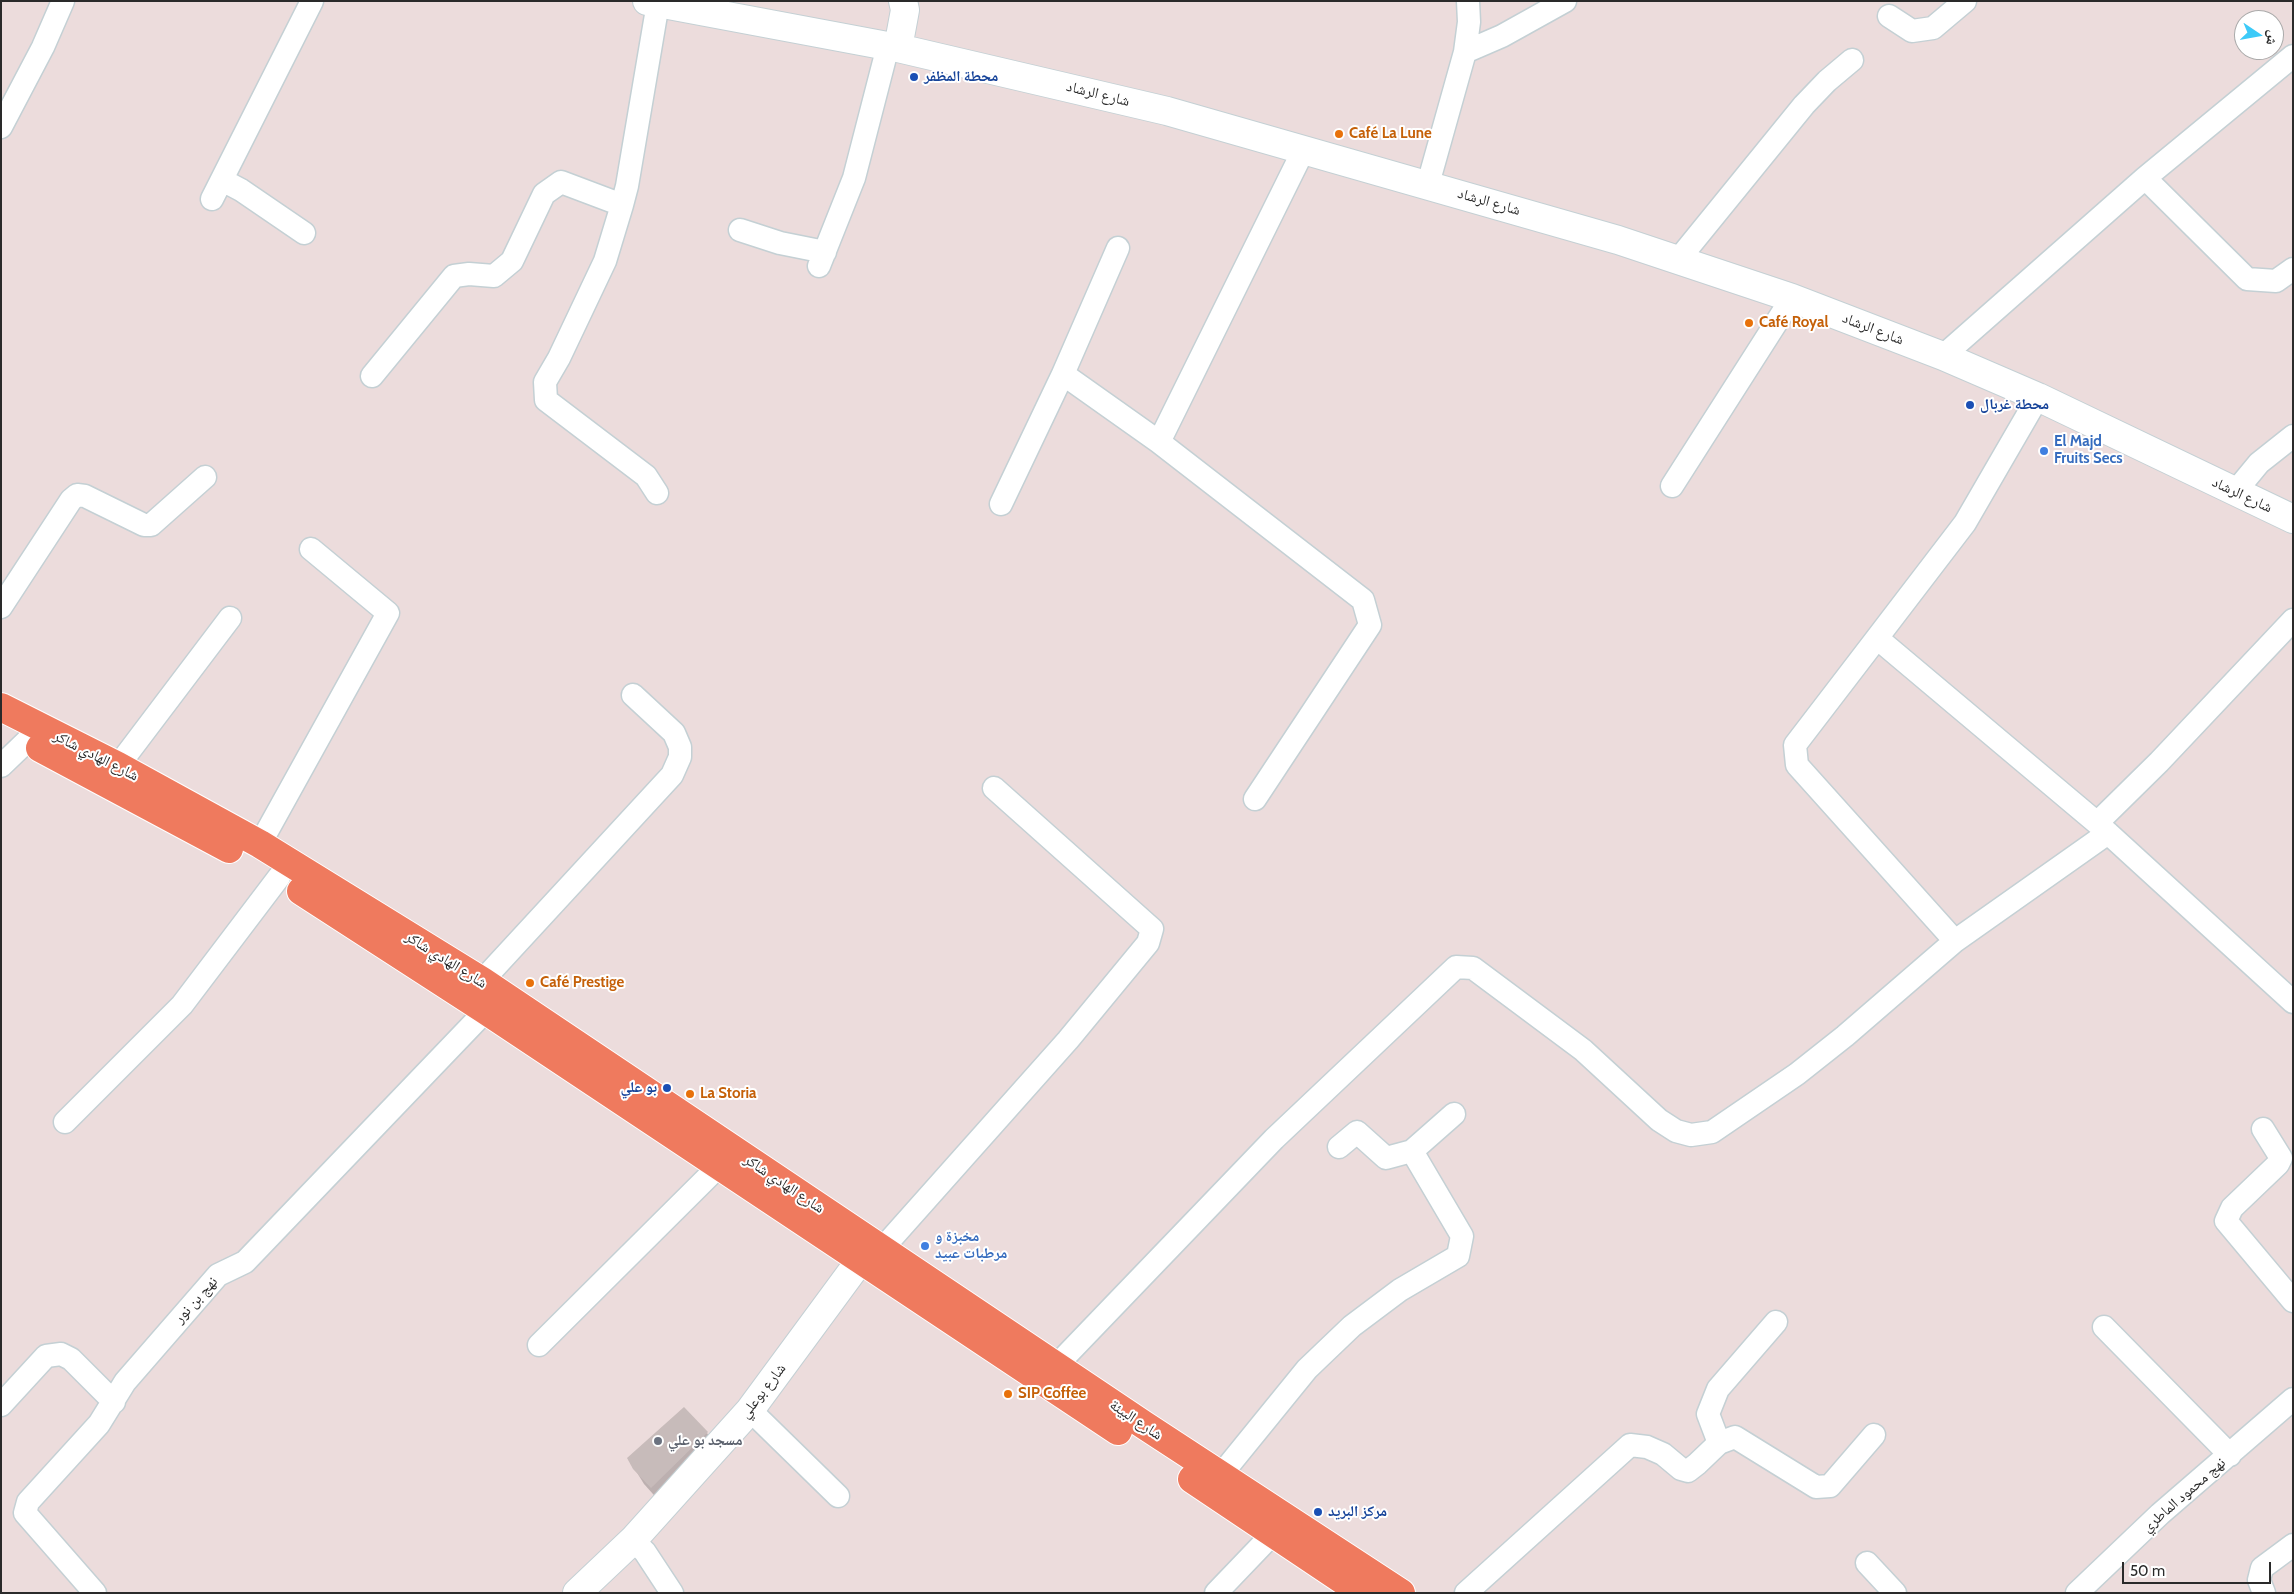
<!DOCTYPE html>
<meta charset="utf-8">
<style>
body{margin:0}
#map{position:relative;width:2294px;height:1594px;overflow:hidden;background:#ecdcdc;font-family:Cabin,"Noto Naskh Arabic",sans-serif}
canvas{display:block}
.frame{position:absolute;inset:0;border:2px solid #2a2a2a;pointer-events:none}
.north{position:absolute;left:2234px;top:10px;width:50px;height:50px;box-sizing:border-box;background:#fff;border:1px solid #aaa;border-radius:50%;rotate:102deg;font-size:14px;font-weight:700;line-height:20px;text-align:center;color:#2a2a2a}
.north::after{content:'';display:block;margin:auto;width:18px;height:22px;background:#3dcaf8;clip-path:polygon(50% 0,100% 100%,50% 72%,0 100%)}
.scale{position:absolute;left:2122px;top:1562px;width:149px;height:22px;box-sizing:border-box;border:2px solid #2a2a2a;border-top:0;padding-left:6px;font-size:15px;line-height:18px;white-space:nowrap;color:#2a2a2a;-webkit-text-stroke:4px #fff;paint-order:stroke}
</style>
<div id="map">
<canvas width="2294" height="1594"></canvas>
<div class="frame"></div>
<div class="north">ش</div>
<div class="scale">50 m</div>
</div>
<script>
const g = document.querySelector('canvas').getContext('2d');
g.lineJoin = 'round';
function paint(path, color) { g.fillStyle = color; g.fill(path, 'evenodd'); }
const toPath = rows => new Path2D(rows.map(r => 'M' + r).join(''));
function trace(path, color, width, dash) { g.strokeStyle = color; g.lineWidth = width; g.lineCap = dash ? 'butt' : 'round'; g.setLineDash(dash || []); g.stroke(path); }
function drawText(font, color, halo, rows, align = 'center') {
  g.font = font + ' Cabin,"Noto Naskh Arabic",sans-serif'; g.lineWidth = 4; g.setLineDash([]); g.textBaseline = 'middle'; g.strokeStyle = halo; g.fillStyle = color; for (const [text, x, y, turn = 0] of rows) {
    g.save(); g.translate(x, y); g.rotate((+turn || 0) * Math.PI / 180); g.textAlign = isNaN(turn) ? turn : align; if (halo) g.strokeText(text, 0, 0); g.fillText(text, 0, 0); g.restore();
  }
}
const shadow = toPath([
 [707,1433,716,1448,661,1503,644,1484,628,1458]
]);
const building = toPath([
 [684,1407,708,1432,651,1488,633,1469,627,1458]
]);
const minor = toPath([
 [1889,16,1912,31,1933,28,1965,1],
 [1465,52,1502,36,1565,1],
 [1,127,43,47,63,1],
 [2145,178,2247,279,2276,281,2293,269],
 [222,180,241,190,304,233],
 [1428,184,1465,52,1469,22,1468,1],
 [212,199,312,1],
 [740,230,780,243,825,252],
 [1678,260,1804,105,1827,81,1852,60],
 [819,266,854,178,888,46],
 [1943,356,2145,178,2293,56],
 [1063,374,1118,248],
 [372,376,454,276,469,274,494,276,512,261,544,194,561,182,622,205],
 [2038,397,1965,523,1877,638,2097,823,2293,1002],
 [1672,486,1792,298],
 [2235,492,2259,463,2293,436],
 [657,493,646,476,546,400,545,382,559,358,605,261,622,205,627,186,658,3],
 [1001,504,1063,374,1159,442],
 [1,607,71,500,77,495,85,496,144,525,151,525,205,477],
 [1877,638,1795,745,1797,765,1955,941,2108,833],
 [1,766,27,741,37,726],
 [118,766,230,618],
 [1255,799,1370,625,1363,600,1159,442,1304,149],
 [2097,823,2159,762,2293,620],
 [260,844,388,613,311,549],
 [482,981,672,775,680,757,680,747,674,733,633,695],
 [65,1122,182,1005,279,877],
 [2263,1129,2281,1158,2278,1164,2232,1208,2226,1221,2293,1301],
 [1339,1147,1357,1132,1386,1158,1412,1151],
 [882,1249,1068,1040,1148,943,1152,929,994,788],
 [2104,1327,2230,1455],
 [539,1345,719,1166],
 [1056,1366,1274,1139,1456,967,1473,968,1583,1050,1659,1120,1676,1131,1691,1135,1712,1132,1797,1074,1845,1036,1955,941],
 [1,1405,46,1356,61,1354,71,1359,114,1402],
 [750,1410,838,1496],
 [1719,1443,1708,1414,1718,1389,1776,1322],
 [1220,1476,1307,1369,1352,1326,1400,1290,1458,1256,1462,1236,1412,1151,1454,1114],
 [633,1540,645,1552,672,1593],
 [1867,1563,1895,1593],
 [95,1593,25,1513,28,1502,99,1424,125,1382,218,1275,245,1262,497,999],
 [1216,1593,1285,1521],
 [1466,1593,1630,1445,1647,1447,1663,1454,1681,1469,1688,1471,1697,1464,1719,1443,1735,1437,1816,1487,1830,1486,1874,1435],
 [2077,1593,2160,1514,2293,1399],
 [2264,1593,2259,1580,2262,1568,2293,1545]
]);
const tertiary = toPath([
 [647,1,898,48,1167,111,1618,240,1792,298,1943,356,2038,397,2293,519],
 [898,48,905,10,903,1],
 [577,1593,633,1540,750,1410,873,1243]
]);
const primary = toPath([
 [1,707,118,766,260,844,482,981,1144,1425,1401,1593],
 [40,748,229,849],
 [301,891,485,1010,1118,1431],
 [1192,1479,1362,1593]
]);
const markers = [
 [914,77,5,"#1a4fb4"],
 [1339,134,5,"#e8710a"],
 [1749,323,5,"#e8710a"],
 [1970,405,5,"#1a4fb4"],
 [2044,451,5,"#3f7fe0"],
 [530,983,5,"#e8710a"],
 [667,1088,5,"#1a4fb4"],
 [690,1094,5,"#e8710a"],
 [925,1246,5,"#3f7fe0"],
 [1008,1394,5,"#e8710a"],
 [658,1441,5,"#6b7280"],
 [1318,1512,5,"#1a4fb4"]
];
const transitNames = [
 ["محطة المظفر",924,77],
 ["محطة غربال",1980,405],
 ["بو علي",657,1088,"right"],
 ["مركز البريد",1328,1512]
];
const streetNames = [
 ["شارع الرشاد",1098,94,14],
 ["شارع الرشاد",1489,202,16],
 ["شارع الرشاد",1873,329,21],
 ["شارع الرشاد",2242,495,25],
 ["شارع الهادي شاكر",96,756,27],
 ["شارع الهادي شاكر",446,960,32],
 ["شارع الهادي شاكر",784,1184,34],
 ["نهج بن نور",196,1300,-48],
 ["شارع بوعلي",763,1391,-52],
 ["شارع البيئة",1136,1420,34],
 ["نهج محمود الماطري",2184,1495,-41]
];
const foodNames = [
 ["Café La Lune",1349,134],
 ["Café Royal",1759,323],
 ["Café Prestige",540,983],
 ["La Storia",700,1094],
 ["SIP Coffee",1018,1394]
];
const shopNames = [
 ["El Majd",2054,442],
 ["Fruits Secs",2054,459],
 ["مخبزة و",935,1237],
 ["مرطبات عبيد",935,1254]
];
const worshipNames = [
 ["مسجد بو علي",668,1441]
];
paint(shadow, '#0003');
paint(building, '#c7bbba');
trace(minor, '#c4d0d4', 25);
trace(tertiary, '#c4d0d4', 30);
trace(primary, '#fff', 30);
trace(minor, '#fff', 22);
trace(tertiary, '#fff', 28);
trace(primary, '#ef7a5e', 28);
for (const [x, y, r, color] of markers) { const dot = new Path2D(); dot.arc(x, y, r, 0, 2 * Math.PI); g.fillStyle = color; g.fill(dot); trace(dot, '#fff', 2); }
drawText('bold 15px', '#164399', '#fff', transitNames, 'left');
drawText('15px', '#2a2a2a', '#fff', streetNames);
drawText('bold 15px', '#c56008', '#fff', foodNames, 'left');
drawText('bold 15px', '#366cbe', '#fff', shopNames, 'left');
drawText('bold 15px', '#5b616d', '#fff', worshipNames, 'left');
</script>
